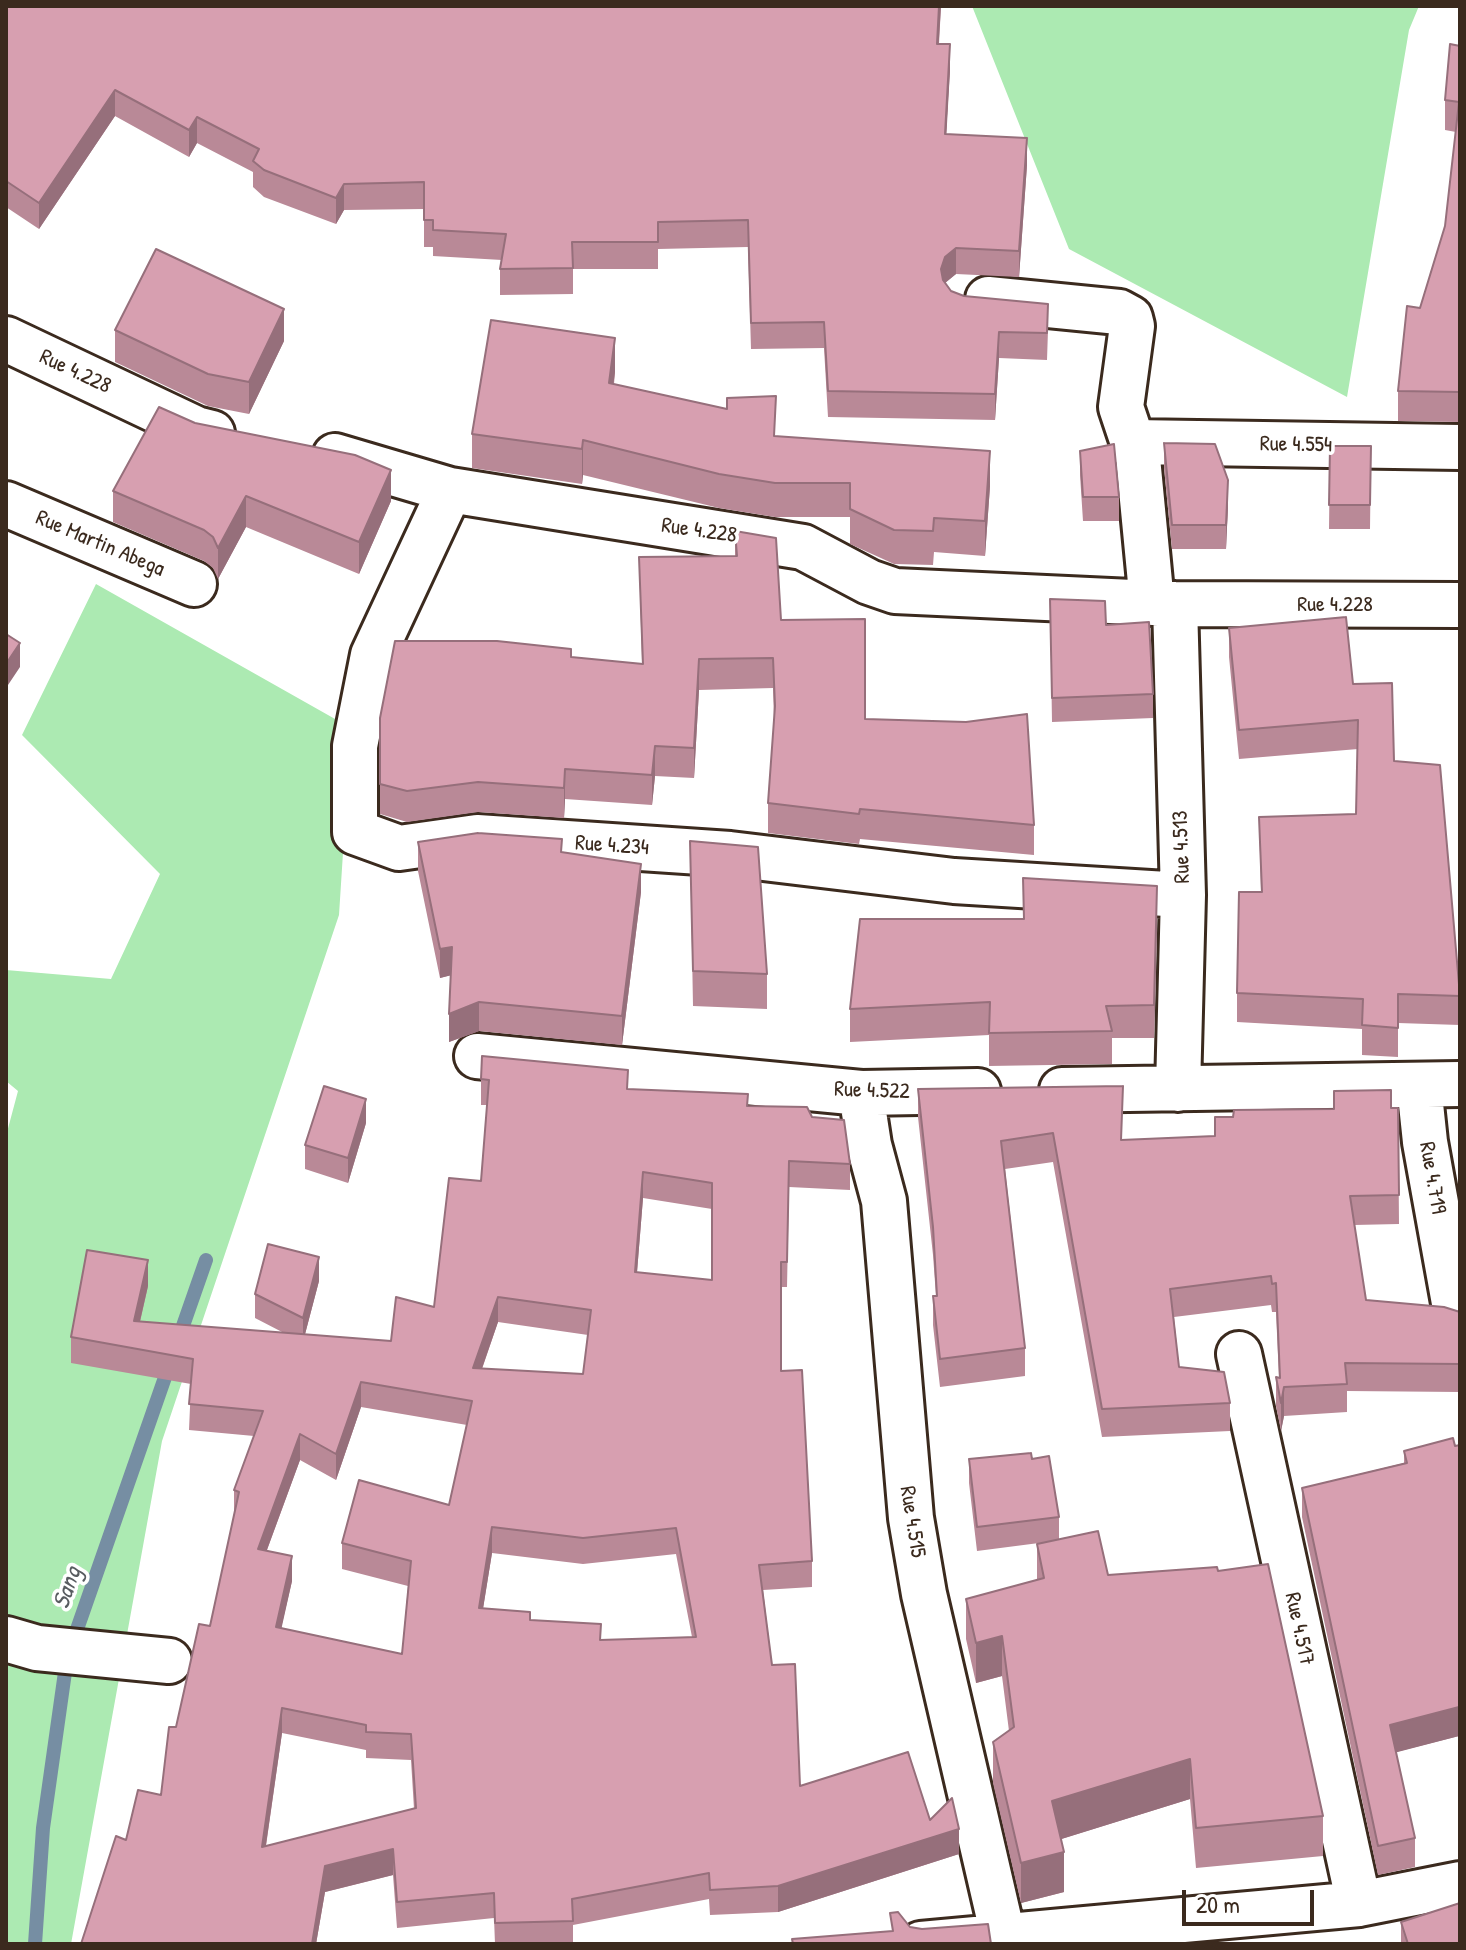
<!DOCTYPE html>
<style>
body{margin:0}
#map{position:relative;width:1466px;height:1950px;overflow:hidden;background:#fff;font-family:"Patrick Hand",sans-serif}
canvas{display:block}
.frame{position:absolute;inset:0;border:8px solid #3b2a1e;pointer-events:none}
.scale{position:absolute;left:1182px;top:1890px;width:132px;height:36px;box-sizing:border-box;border:4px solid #3b2a1e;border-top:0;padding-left:10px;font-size:24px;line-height:28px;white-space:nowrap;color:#3b2a1e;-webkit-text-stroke:6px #fff;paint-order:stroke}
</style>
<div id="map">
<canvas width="1466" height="1950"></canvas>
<div class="frame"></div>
<div class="scale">20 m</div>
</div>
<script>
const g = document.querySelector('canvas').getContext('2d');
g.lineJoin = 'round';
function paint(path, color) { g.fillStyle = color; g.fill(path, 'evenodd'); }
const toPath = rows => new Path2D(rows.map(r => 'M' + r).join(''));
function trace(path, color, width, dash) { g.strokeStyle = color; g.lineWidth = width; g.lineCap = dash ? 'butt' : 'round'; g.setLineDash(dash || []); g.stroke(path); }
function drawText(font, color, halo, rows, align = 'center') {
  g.font = font + ' "Patrick Hand",sans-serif'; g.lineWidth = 7; g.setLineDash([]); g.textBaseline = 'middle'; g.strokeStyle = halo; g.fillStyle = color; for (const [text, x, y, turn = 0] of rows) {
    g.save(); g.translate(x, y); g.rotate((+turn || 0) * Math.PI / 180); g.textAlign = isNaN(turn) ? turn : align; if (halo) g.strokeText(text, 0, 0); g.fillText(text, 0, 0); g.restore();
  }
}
const green = toPath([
 [972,6,1419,6,1409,30,1347,397,1069,249],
 [96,584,351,728,339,915,162,1441,71,1944,11,1944,6,1941,6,1136,18,1091,6,1081,6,970,111,979,160,874,22,735]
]);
const stream = toPath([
 [177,1343,206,1260],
 [35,1944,43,1828,67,1658,170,1363]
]);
const street = toPath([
 [988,299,1119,312,1130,318,1132,326,1121,407,1138,458,1152,603],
 [6,339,196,429,212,433],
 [1132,442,1460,447],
 [335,456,450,490,803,547,869,582,895,591,1175,604,1460,605],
 [450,490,373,655,355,746,355,832,399,848,477,837,730,854,954,881,1183,895],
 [6,504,194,584],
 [1175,604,1183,895,1178,1089],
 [477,1056,861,1093,978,1091],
 [1419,1085,1425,1142,1456,1314,1460,1316],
 [1062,1090,1460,1084],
 [861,1093,869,1145,884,1201,911,1518,924,1594,1005,1944],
 [1239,1354,1359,1904],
 [6,1639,37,1648,169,1661],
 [921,1944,1359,1904,1460,1884]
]);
const wall = toPath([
 [6,6,941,6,939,44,950,70,946,134,1027,165,1019,277,956,274,945,283,951,291,1048,330,1047,360,999,358,995,420,828,417,824,348,751,349,748,247,658,249,658,269,573,269,573,294,500,295,500,269,502,260,433,256,433,247,424,247,424,209,344,210,336,224,264,197,253,187,253,172,197,143,189,157,115,116,39,229,6,207],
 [1460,46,1460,422,1398,421,1398,391,1420,308,1445,226,1456,132,1445,130,1445,100],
 [115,330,284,341,249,414,208,406,115,362],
 [615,372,614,384,776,436,990,486,985,556,934,552,933,565,894,564,850,544,850,517,775,517,719,508,583,475,582,484,472,468,472,434],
 [195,423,391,501,359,574,246,527,218,579,213,568,204,561,113,522,113,491],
 [1164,443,1228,505,1226,549,1172,549,1164,468],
 [1330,446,1371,446,1370,529,1329,529],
 [1080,451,1119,497,1119,521,1083,521,1080,475],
 [735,531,781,620,865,719,1034,825,1034,855,860,839,859,844,768,833,768,803,774,720,773,688,699,690,694,778,655,776,652,805,565,799,564,818,478,812,407,822,380,814,380,718,571,657,642,664,639,557,735,556],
 [1050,599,1106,625,1153,694,1153,718,1052,722],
 [1229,628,1353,684,1394,761,1460,988,1460,1025,1398,1023,1398,1057,1362,1055,1362,1029,1237,1022,1237,993,1261,892,1259,817,1356,814,1358,749,1239,759,1229,657],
 [690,841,767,974,767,1009,693,1006],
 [418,842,562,852,641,892,622,1045,479,1031,449,1042,451,975,440,978,418,871],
 [1157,918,1154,1038,1112,1038,1112,1064,989,1066,989,1035,850,1042,850,1009],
 [481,1079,628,1089,748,1106,812,1117,850,1164,850,1190,789,1187,787,1287,781,1287,781,1371,812,1561,812,1587,763,1590,772,1665,800,1786,930,1820,959,1854,778,1912,710,1915,709,1899,573,1925,573,1944,495,1944,494,1918,397,1928,393,1875,325,1892,316,1944,81,1944,126,1840,161,1795,176,1727,210,1626,234,1515,234,1490,254,1436,189,1430,191,1384,71,1363,71,1337,148,1286,140,1322,284,1333,255,1318,255,1294,319,1281,305,1334,391,1341,434,1307,481,1181,487,1105,481,1105],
 [643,1198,712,1209,712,1280,637,1272],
 [498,1322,588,1335,583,1374,482,1369],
 [361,1407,467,1425,449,1505,342,1543,342,1569,408,1586,402,1654,281,1628,292,1581,267,1550,300,1460,336,1480],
 [492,1553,583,1564,676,1554,692,1637,601,1640,483,1608],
 [282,1733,366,1750,366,1758,411,1760,414,1809,266,1846],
 [918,1089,1122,1140,1215,1136,1233,1117,1398,1108,1399,1224,1354,1225,1366,1300,1460,1312,1460,1392,1347,1391,1347,1412,1284,1416,1281,1431,1276,1406,1276,1377,1279,1378,1276,1312,1272,1312,1271,1305,1174,1317,1179,1367,1230,1403,1230,1431,1102,1437,1053,1162,1005,1169,1025,1348,1025,1376,940,1387,933,1325,933,1296,936,1296,933,1255,918,1117],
 [366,1123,348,1183,305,1169,305,1145],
 [1460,1445,1460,1739,1459,1736,1396,1752,1415,1838,1415,1867,1378,1875,1302,1517,1302,1488,1404,1463,1404,1451],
 [969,1459,1032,1459,1059,1517,1059,1539,1108,1575,1218,1571,1323,1816,1323,1856,1196,1868,1190,1799,1061,1839,1064,1892,1021,1903,993,1783,993,1742,1009,1731,1002,1676,976,1683,966,1639,966,1599,1037,1580,1037,1544,1039,1543,977,1551,969,1483],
 [1401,1922,1460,1944,1401,1944]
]);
const shadedWall = toPath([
 [939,6,941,6,937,70,937,44],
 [950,44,950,70,945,160,945,134],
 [115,90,115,116,39,229,39,203],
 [197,117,197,143,189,157,189,130],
 [1027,138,1027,165,1019,277,1019,251],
 [344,184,344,210,336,224,336,198],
 [956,248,956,274,945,283,941,295,941,269,945,257],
 [284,309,284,341,249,414,249,382],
 [999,332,999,358,995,420,995,394],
 [615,338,615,372,609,417,609,383],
 [583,440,583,475,582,484,582,449],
 [990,451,990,486,985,556,985,521],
 [391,470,391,501,359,574,359,542],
 [1228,480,1228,505,1226,549,1226,525],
 [246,496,246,527,218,579,218,548],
 [20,643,20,667,6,688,6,664],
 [699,659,699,690,694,778,694,748],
 [655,746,655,776,652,805,652,775],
 [565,769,565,799,564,818,564,788],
 [641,864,641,892,622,1045,622,1016],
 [1157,886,1157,918,1154,1038,1154,1005],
 [452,947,452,975,440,978,440,949],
 [479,1002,479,1031,449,1042,449,1014],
 [366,1099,366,1123,348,1183,348,1158],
 [643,1172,643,1198,635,1297,635,1272],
 [319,1257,319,1281,303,1342,303,1318],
 [148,1260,148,1286,134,1347,134,1321],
 [498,1297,498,1322,473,1394,473,1368],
 [361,1382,361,1407,336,1480,336,1454],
 [1284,1387,1284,1416,1281,1431,1281,1403],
 [300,1434,300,1460,258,1574,258,1549],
 [492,1527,492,1553,479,1634,479,1608],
 [292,1556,292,1581,276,1653,276,1627],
 [1002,1636,1002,1676,976,1683,976,1643],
 [1459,1707,1459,1736,1390,1754,1390,1725],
 [282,1708,282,1733,262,1872,262,1847],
 [1190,1759,1190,1799,1052,1842,1052,1801],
 [959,1829,959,1854,778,1912,778,1886],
 [393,1849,393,1875,325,1892,316,1944,312,1944,325,1866],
 [1064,1852,1064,1892,1021,1903,1021,1863]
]);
const building = toPath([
 [6,6,939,6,937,44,950,44,945,134,1027,138,1019,251,956,248,945,257,941,269,943,280,951,291,964,296,1048,304,1047,333,999,332,995,394,828,391,824,322,751,323,748,220,658,222,658,242,572,242,573,268,500,269,506,234,433,230,433,220,424,220,424,182,344,184,336,198,264,170,253,161,259,149,197,117,189,130,115,90,39,203,6,181,6,6],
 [1450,44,1460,46,1460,392,1398,391,1407,306,1420,308,1445,226,1459,102,1445,100,1450,44],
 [156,249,284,309,249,382,208,374,115,330,156,249],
 [491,320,615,338,609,383,727,409,727,398,776,396,774,436,990,451,985,521,934,518,933,531,894,530,850,509,850,483,775,483,719,474,583,440,582,449,472,434,491,320],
 [159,407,195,423,355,455,391,470,359,542,246,496,218,548,213,537,204,530,113,491,159,407],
 [1164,443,1215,444,1228,480,1226,525,1172,525,1164,443],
 [1114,444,1119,497,1083,497,1080,451,1114,444],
 [1330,446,1371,446,1370,505,1329,505,1330,446],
 [735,531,776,538,781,620,865,619,865,719,966,722,1027,714,1034,825,860,809,859,814,768,803,775,706,773,658,699,659,694,748,655,746,652,775,565,769,564,788,478,782,407,791,380,784,380,718,395,641,497,641,571,649,571,657,643,664,639,557,737,556,735,531],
 [1050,599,1105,601,1106,625,1149,622,1153,694,1052,698,1050,599],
 [1346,617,1353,684,1392,683,1394,761,1440,765,1460,996,1398,994,1398,1028,1362,1025,1363,999,1237,993,1239,892,1262,892,1259,817,1356,814,1358,720,1239,730,1229,628,1346,617],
 [6,634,20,643,6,664,6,634],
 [478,833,562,839,561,852,641,864,622,1016,479,1002,449,1014,452,947,440,949,418,842,478,833],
 [690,841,758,847,767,974,693,971,690,841],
 [1023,878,1157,886,1154,1005,1106,1006,1112,1031,989,1033,990,1002,850,1009,860,919,1024,919,1023,878],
 [482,1056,628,1070,627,1089,748,1094,747,1106,807,1107,812,1117,844,1120,850,1164,789,1161,787,1262,781,1262,781,1371,802,1370,812,1561,759,1565,772,1665,795,1664,800,1786,908,1752,930,1820,952,1798,959,1829,778,1886,710,1890,709,1873,572,1899,573,1921,495,1923,494,1893,397,1902,393,1849,325,1866,312,1944,81,1944,116,1836,126,1840,138,1790,161,1795,169,1727,176,1727,199,1624,210,1626,239,1492,234,1490,263,1411,189,1404,193,1359,71,1337,87,1250,148,1260,134,1321,391,1341,396,1297,434,1307,449,1178,481,1181,489,1080,481,1079,482,1056],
 [643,1172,712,1183,712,1280,635,1272,643,1172],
 [498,1297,591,1310,583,1374,473,1368,498,1297],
 [361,1382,472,1401,449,1505,359,1480,342,1543,411,1561,402,1654,276,1627,292,1556,258,1549,300,1434,336,1454,361,1382],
 [492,1527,583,1538,676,1528,696,1637,600,1640,601,1624,530,1620,530,1612,479,1608,492,1527],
 [282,1708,366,1725,366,1732,411,1734,416,1808,262,1847,282,1708],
 [324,1086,366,1099,348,1158,305,1145,324,1086],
 [1123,1086,1121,1140,1215,1136,1215,1117,1233,1117,1234,1110,1334,1109,1334,1091,1391,1090,1391,1108,1398,1108,1399,1195,1350,1196,1366,1300,1444,1307,1460,1312,1460,1364,1345,1363,1347,1384,1284,1387,1281,1403,1276,1377,1280,1378,1276,1283,1272,1284,1271,1276,1170,1289,1179,1367,1224,1372,1230,1403,1102,1409,1053,1133,1001,1141,1025,1348,940,1359,933,1296,937,1296,933,1227,918,1089,1123,1086],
 [268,1244,319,1257,303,1318,255,1294,268,1244],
 [1453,1438,1455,1446,1460,1445,1460,1710,1459,1707,1390,1725,1415,1838,1378,1846,1302,1488,1407,1463,1404,1451,1453,1438],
 [1031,1453,1032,1459,1049,1456,1059,1517,977,1527,969,1459,1031,1453],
 [1098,1531,1108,1575,1217,1567,1218,1571,1268,1564,1323,1816,1196,1828,1190,1759,1052,1801,1064,1852,1021,1863,993,1742,1014,1727,1002,1636,976,1643,966,1599,1044,1578,1037,1544,1098,1531],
 [1460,1903,1460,1944,1408,1944,1401,1922,1460,1903],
 [898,1912,910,1927,922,1929,988,1924,991,1944,793,1944,792,1939,893,1931,890,1913,898,1912]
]);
const streetNames = [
 ["Rue 4.228",75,372,25],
 ["Rue 4.554",1296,445,1],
 ["Rue 4.228",699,531,8],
 ["Rue Martin Abega",100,544,23],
 ["Rue 4.228",1335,605],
 ["Rue 4.234",612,846,4],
 ["Rue 4.513",1182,847,-92],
 ["Rue 4.522",872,1091,2],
 ["Rue 4.719",1432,1178,80],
 ["Rue 4.515",912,1522,81],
 ["Rue 4.517",1299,1629,78]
];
const waterNames = [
 ["Sang",68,1588,-71]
];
paint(green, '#aceab2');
trace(stream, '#768ea3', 14);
trace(street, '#3b2a1e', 50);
trace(street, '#fff', 44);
paint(wall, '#b98997');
paint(shadedWall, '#966f7b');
paint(building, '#d79fb0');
trace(building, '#966f7b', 2);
drawText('22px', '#3b2a1e', '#fff', streetNames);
drawText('italic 24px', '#585c60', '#fff', waterNames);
</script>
